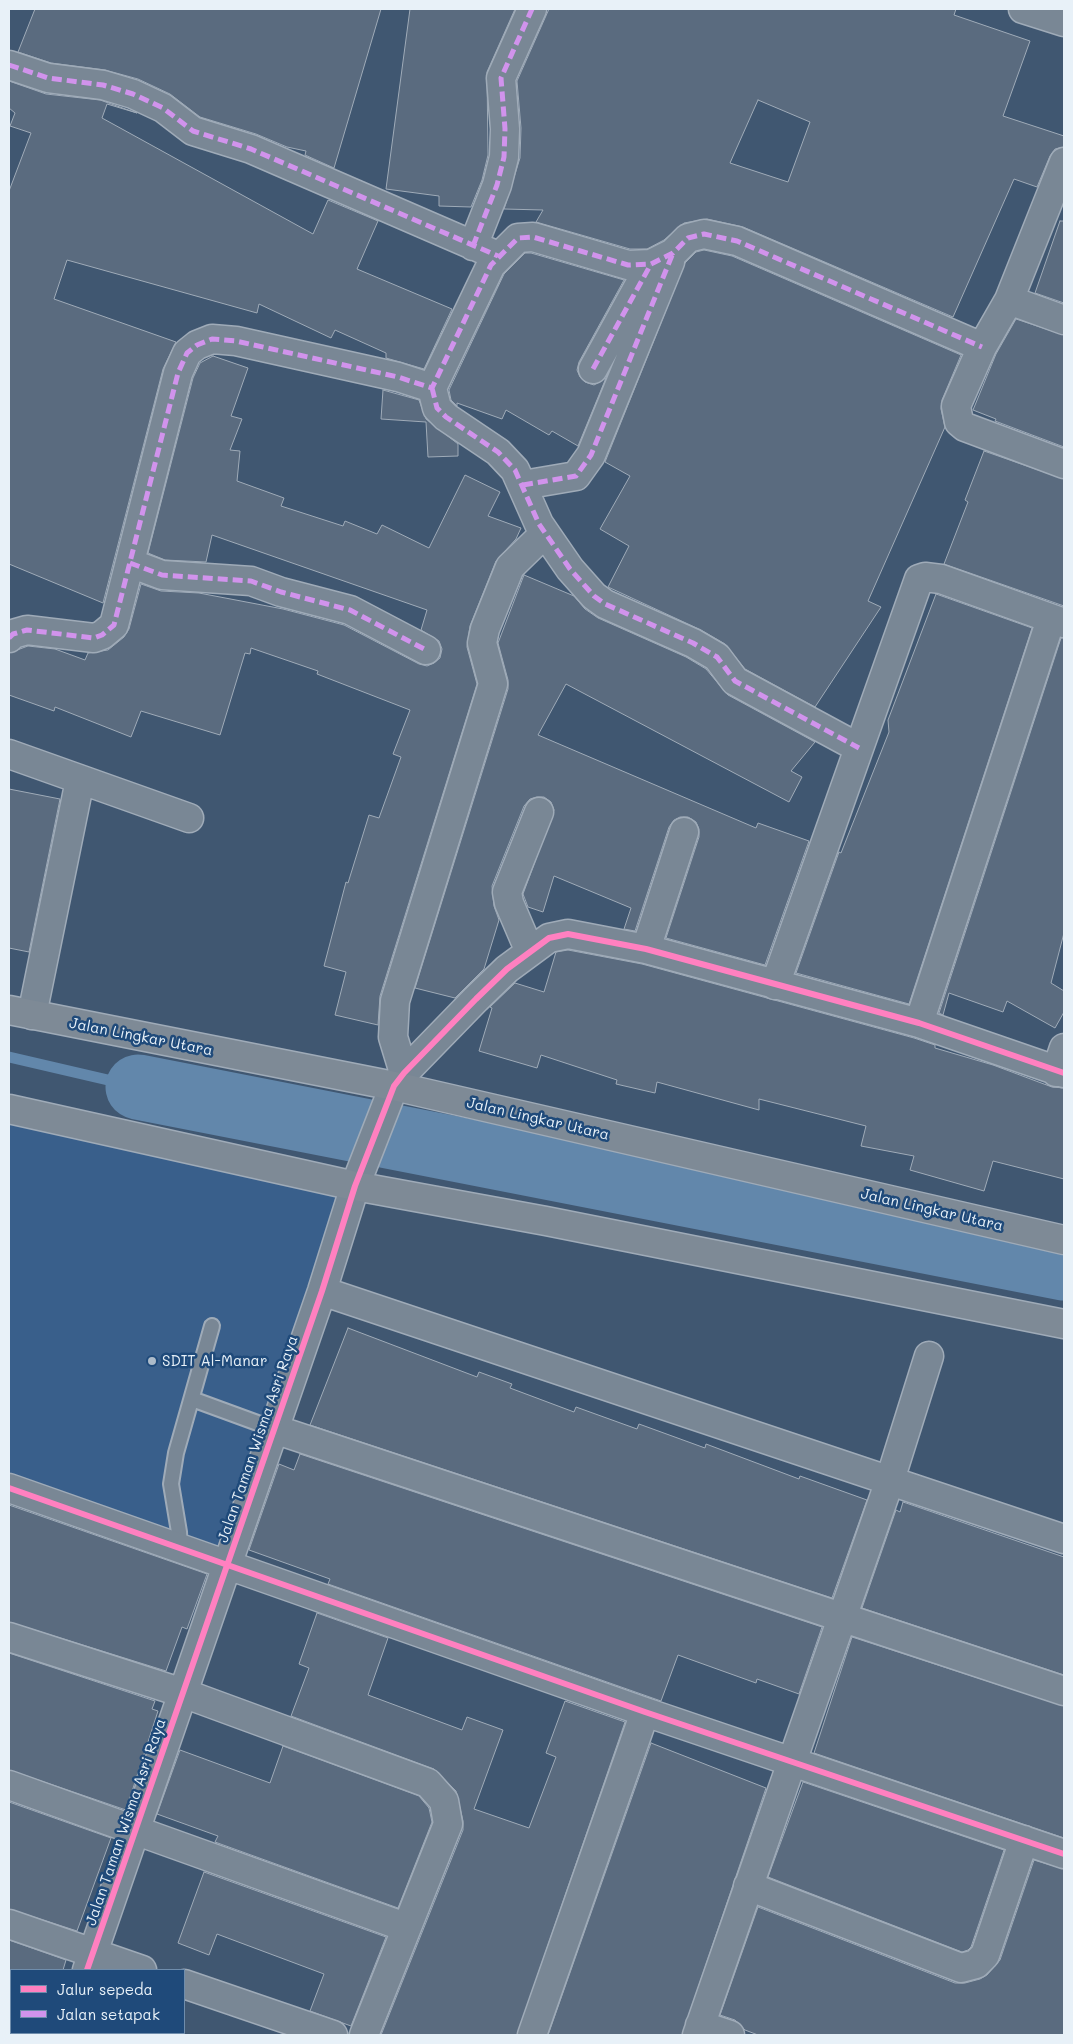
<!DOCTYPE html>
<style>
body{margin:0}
#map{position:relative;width:1073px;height:2044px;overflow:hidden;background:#405771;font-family:Mali,sans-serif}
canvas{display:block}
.frame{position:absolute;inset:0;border:10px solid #e8f1f8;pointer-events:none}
.legend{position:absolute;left:10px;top:1969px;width:175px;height:65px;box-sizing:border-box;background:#1f4a7a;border:1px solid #6f8dac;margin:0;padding:6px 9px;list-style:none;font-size:15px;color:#e8f1f8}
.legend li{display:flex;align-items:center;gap:10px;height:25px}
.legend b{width:25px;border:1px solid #6f8dac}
</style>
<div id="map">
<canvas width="1073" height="2044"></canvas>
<div class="frame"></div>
<ul class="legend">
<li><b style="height:6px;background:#ff80c0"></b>Jalur sepeda</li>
<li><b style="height:6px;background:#d193ec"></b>Jalan setapak</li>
</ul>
</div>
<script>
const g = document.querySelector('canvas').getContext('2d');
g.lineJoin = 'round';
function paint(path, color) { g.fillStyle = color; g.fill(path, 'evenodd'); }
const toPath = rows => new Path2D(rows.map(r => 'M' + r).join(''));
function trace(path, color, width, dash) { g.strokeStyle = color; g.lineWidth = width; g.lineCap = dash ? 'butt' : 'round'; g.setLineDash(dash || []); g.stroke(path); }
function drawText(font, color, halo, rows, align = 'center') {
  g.font = font + ' Mali,sans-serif'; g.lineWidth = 5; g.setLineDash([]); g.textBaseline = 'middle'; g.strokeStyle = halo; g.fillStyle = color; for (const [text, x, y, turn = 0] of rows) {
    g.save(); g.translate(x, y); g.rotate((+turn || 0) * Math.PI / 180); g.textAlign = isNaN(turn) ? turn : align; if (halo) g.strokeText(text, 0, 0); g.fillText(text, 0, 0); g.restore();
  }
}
const built = toPath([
 [9,1109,355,1186,227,1566,9,1488]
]);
const stream = toPath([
 [9,1057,138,1087]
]);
const river = toPath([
 [138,1087,1064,1268]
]);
const building = toPath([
 [35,9,381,9,334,168,305,155,306,151,287,147,256,134,200,117,170,94,138,79,105,70,51,63,18,52,35,9],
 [410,9,515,9,487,72,488,155,482,180,471,207,439,206,439,196,386,189,410,9],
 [549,9,956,9,954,15,1030,41,1003,116,1064,136,1064,147,1055,149,1050,156,1037,187,1014,179,953,317,743,227,707,219,684,223,664,240,647,249,630,249,536,222,543,210,504,209,520,158,521,128,517,81,549,9],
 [758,100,810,122,788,182,730,163,758,100],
 [9,81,46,94,100,100,137,113,107,104,102,118,313,234,328,200,378,221,357,269,452,309,424,369,386,358,386,353,335,330,331,338,259,304,257,313,67,260,54,299,176,342,163,369,103,603,9,564,9,191,31,133,10,126,15,113,9,108,9,81],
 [1060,221,1064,221,1064,303,1035,293,1060,221],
 [704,250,732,256,961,355,942,400,941,409,945,427,868,601,881,607,815,707,745,669,725,644,701,630,608,587,629,546,600,529,630,476,605,462,685,263,696,252,704,250],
 [525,253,531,253,624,280,579,362,577,370,580,377,585,382,594,385,606,378,578,446,552,431,549,435,506,410,502,419,457,403,457,406,451,400,449,390,504,274,525,253],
 [1016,319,1064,335,1064,447,995,421,996,419,973,410,996,354,1016,319],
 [213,356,248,368,231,416,242,419,230,450,240,451,237,481,284,498,281,506,343,526,345,521,377,534,382,525,429,548,465,475,500,492,488,516,521,528,516,539,496,561,470,626,467,647,477,684,380,996,378,1025,335,1015,346,972,324,966,346,882,348,883,369,815,379,818,401,757,393,754,410,710,317,674,318,671,251,648,250,654,245,653,220,735,141,711,131,737,55,707,54,711,9,695,9,653,28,646,55,649,85,660,88,653,108,650,124,637,129,629,141,584,161,591,199,593,283,609,344,625,419,664,427,666,434,663,440,658,442,649,439,641,421,630,427,610,212,535,206,562,165,560,148,553,193,378,200,363,213,356],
 [383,390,419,400,426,419,458,444,458,456,428,457,426,422,381,419,383,390],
 [984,451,1064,479,1064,606,944,564,968,502,965,500,984,451],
 [524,575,574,596,585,609,598,618,686,657,706,669,728,695,815,742,791,771,802,777,789,802,566,684,538,735,756,828,758,823,809,841,765,965,666,938,699,837,699,829,696,822,688,817,680,817,674,820,669,827,635,931,624,929,631,908,554,876,543,912,528,907,523,894,554,810,551,802,544,797,537,797,530,799,524,806,492,886,494,906,499,920,484,969,455,998,415,988,508,689,508,680,498,643,524,575],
 [936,594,1032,628,909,1004,796,973,839,852,841,853,889,732,888,720,936,594],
 [1061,638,1064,638,1064,933,1051,983,1064,991,1064,1012,1055,1028,1007,1001,1003,1012,949,993,943,1015,939,1013,1061,638],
 [9,789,60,799,29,952,9,948,9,789],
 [568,950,642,964,914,1038,935,1045,935,1048,993,1065,1052,1087,1064,1088,1064,1179,993,1161,984,1191,910,1170,914,1156,861,1146,866,1126,759,1099,759,1110,657,1082,655,1093,616,1084,617,1080,541,1055,537,1068,479,1051,492,1008,490,1007,515,983,544,992,556,952,568,950],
 [348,1328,477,1377,479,1372,512,1384,510,1388,574,1412,576,1407,637,1429,639,1424,705,1448,706,1444,799,1479,800,1476,867,1500,832,1598,310,1425,348,1328],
 [300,1454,822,1627,799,1694,757,1679,756,1683,678,1655,661,1701,328,1584,330,1579,249,1550,279,1464,294,1470,300,1454],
 [903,1502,1064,1557,1064,1675,862,1608,896,1510,900,1512,903,1502],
 [9,1505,207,1574,187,1629,182,1627,166,1671,9,1622,9,1505],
 [317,1613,388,1638,368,1695,462,1730,467,1717,503,1730,474,1809,529,1828,556,1757,546,1753,565,1701,625,1722,517,2035,381,2035,463,1830,463,1821,456,1791,434,1769,291,1716,309,1668,299,1664,317,1613],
 [852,1637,1064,1706,1064,1838,814,1753,852,1637],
 [9,1653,155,1701,152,1709,158,1711,126,1810,9,1770,9,1653],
 [651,1743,766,1788,682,2035,548,2035,651,1743],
 [283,1746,419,1796,429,1808,432,1822,398,1908,215,1842,218,1836,157,1814,180,1750,270,1783,283,1746],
 [803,1782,1004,1850,971,1947,968,1950,962,1952,768,1877,803,1782],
 [9,1802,111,1838,77,1931,9,1909,9,1802],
 [1034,1860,1064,1869,1064,2035,758,2035,745,2030,735,2020,720,2015,758,1907,955,1983,965,1983,980,1979,987,1975,1000,1960,1034,1860],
 [204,1872,386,1937,351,2026,310,2011,324,1974,217,1934,209,1955,178,1943,204,1872],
 [9,1940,66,1960,63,1970,9,1970,9,1940]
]);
const lane = toPath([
 [192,1399,274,1429],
 [180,1550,179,1532,171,1484,176,1453,212,1326]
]);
const street = toPath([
 [1023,9,1064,22],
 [9,65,48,78,103,85,133,94,163,108,193,131,251,149,498,256],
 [1064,162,1009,300,982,347,956,406,959,422,965,427,1064,464],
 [473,246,497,185,504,157,505,129,501,78,532,9],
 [1009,300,1064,320],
 [593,369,651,264,673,253,688,238,704,234,737,241,982,347],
 [432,388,437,408,446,417,498,452,515,470,539,524,570,569,594,596,605,604,693,643,717,657,735,681,859,748],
 [523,485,576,476,591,455,670,262],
 [130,563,162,575,251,581,281,592,350,610,426,650],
 [9,638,13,634,27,630,94,638,102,635,114,625,178,373,187,353,197,345,212,339,236,341,398,377,432,388,491,265,518,238,533,237,628,265,651,264],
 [9,754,189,818],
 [646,949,684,832],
 [530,952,509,903,507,892,539,812],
 [775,985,919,579,925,577,941,579,1064,623],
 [32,1015,80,780],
 [919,1023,1051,619],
 [1056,1072,1064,1048],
 [404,1073,393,1037,395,1001,493,684,482,643,485,629,510,567,545,533],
 [322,1291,1064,1539],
 [274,1429,1064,1691],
 [9,1488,645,1712,1064,1854],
 [9,1637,183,1693,428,1783,444,1801,448,1824,364,2035],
 [9,1785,405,1927],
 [748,1886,961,1968,976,1964,985,1955,1024,1840],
 [9,1924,142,1970],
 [87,1970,322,1291,355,1186,394,1086,404,1073,476,999,507,969,549,938,568,934,646,949,919,1023,1064,1073],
 [184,1984,333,2035],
 [700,2025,730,2035],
 [65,2035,66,2033],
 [532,2035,645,1712],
 [697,2035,890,1480,929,1356]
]);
const primary = toPath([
 [9,1010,394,1086,1064,1240],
 [9,1109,355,1186,546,1221,1064,1324]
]);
const quiet = toPath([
 [9,65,48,78,103,85,133,94,163,108,193,131,251,149,498,256],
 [473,246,497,185,504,157,505,129,501,78,532,9],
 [593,369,651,264,673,253,688,238,704,234,737,241,982,347],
 [432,388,437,408,446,417,498,452,515,470,539,524,570,569,594,596,605,604,693,643,717,657,735,681,859,748],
 [523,485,576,476,591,455,673,253],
 [130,563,162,575,251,581,281,592,350,610,426,650],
 [9,638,13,634,27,630,94,638,102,635,114,625,178,373,187,353,197,345,212,339,236,341,398,377,432,388,491,265,518,238,533,237,628,265,651,264]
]);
const cycleway = toPath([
 [9,1488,645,1712,1064,1854],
 [87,1970,322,1291,355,1186,394,1086,404,1073,476,999,507,969,549,938,568,934,646,949,919,1023,1064,1073]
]);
const markers = [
 [152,1361,5,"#adbbc9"]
];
const streetNames = [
 ["Jalan Lingkar Utara",141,1037,11],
 ["Jalan Lingkar Utara",538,1119,13],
 ["Jalan Lingkar Utara",932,1210,13],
 ["Jalan Taman Wisma Asri Raya",258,1439,-71],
 ["Jalan Taman Wisma Asri Raya",126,1822,-71]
];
const poiNames = [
 ["SDIT Al-Manar",162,1361]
];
paint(built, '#395f8b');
trace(stream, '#6287ab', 11);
trace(river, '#6287ab', 65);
paint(building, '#5a6b7f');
trace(building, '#9fabb8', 1);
trace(lane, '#9fabb8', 18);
trace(street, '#9fabb8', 31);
trace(primary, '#9fabb8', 31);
trace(lane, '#798795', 14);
trace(street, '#798795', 28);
trace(primary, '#7e8a96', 28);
trace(quiet, '#d193ec', 5, [10, 5]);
trace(cycleway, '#ff80c0', 6);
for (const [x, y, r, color] of markers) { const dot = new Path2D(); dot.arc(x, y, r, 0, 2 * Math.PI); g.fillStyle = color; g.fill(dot); trace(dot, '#1f4a7a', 2); }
drawText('15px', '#e8f1f8', '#1f4a7a', streetNames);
drawText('15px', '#e8f1f8', '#1f4a7a', poiNames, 'left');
</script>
